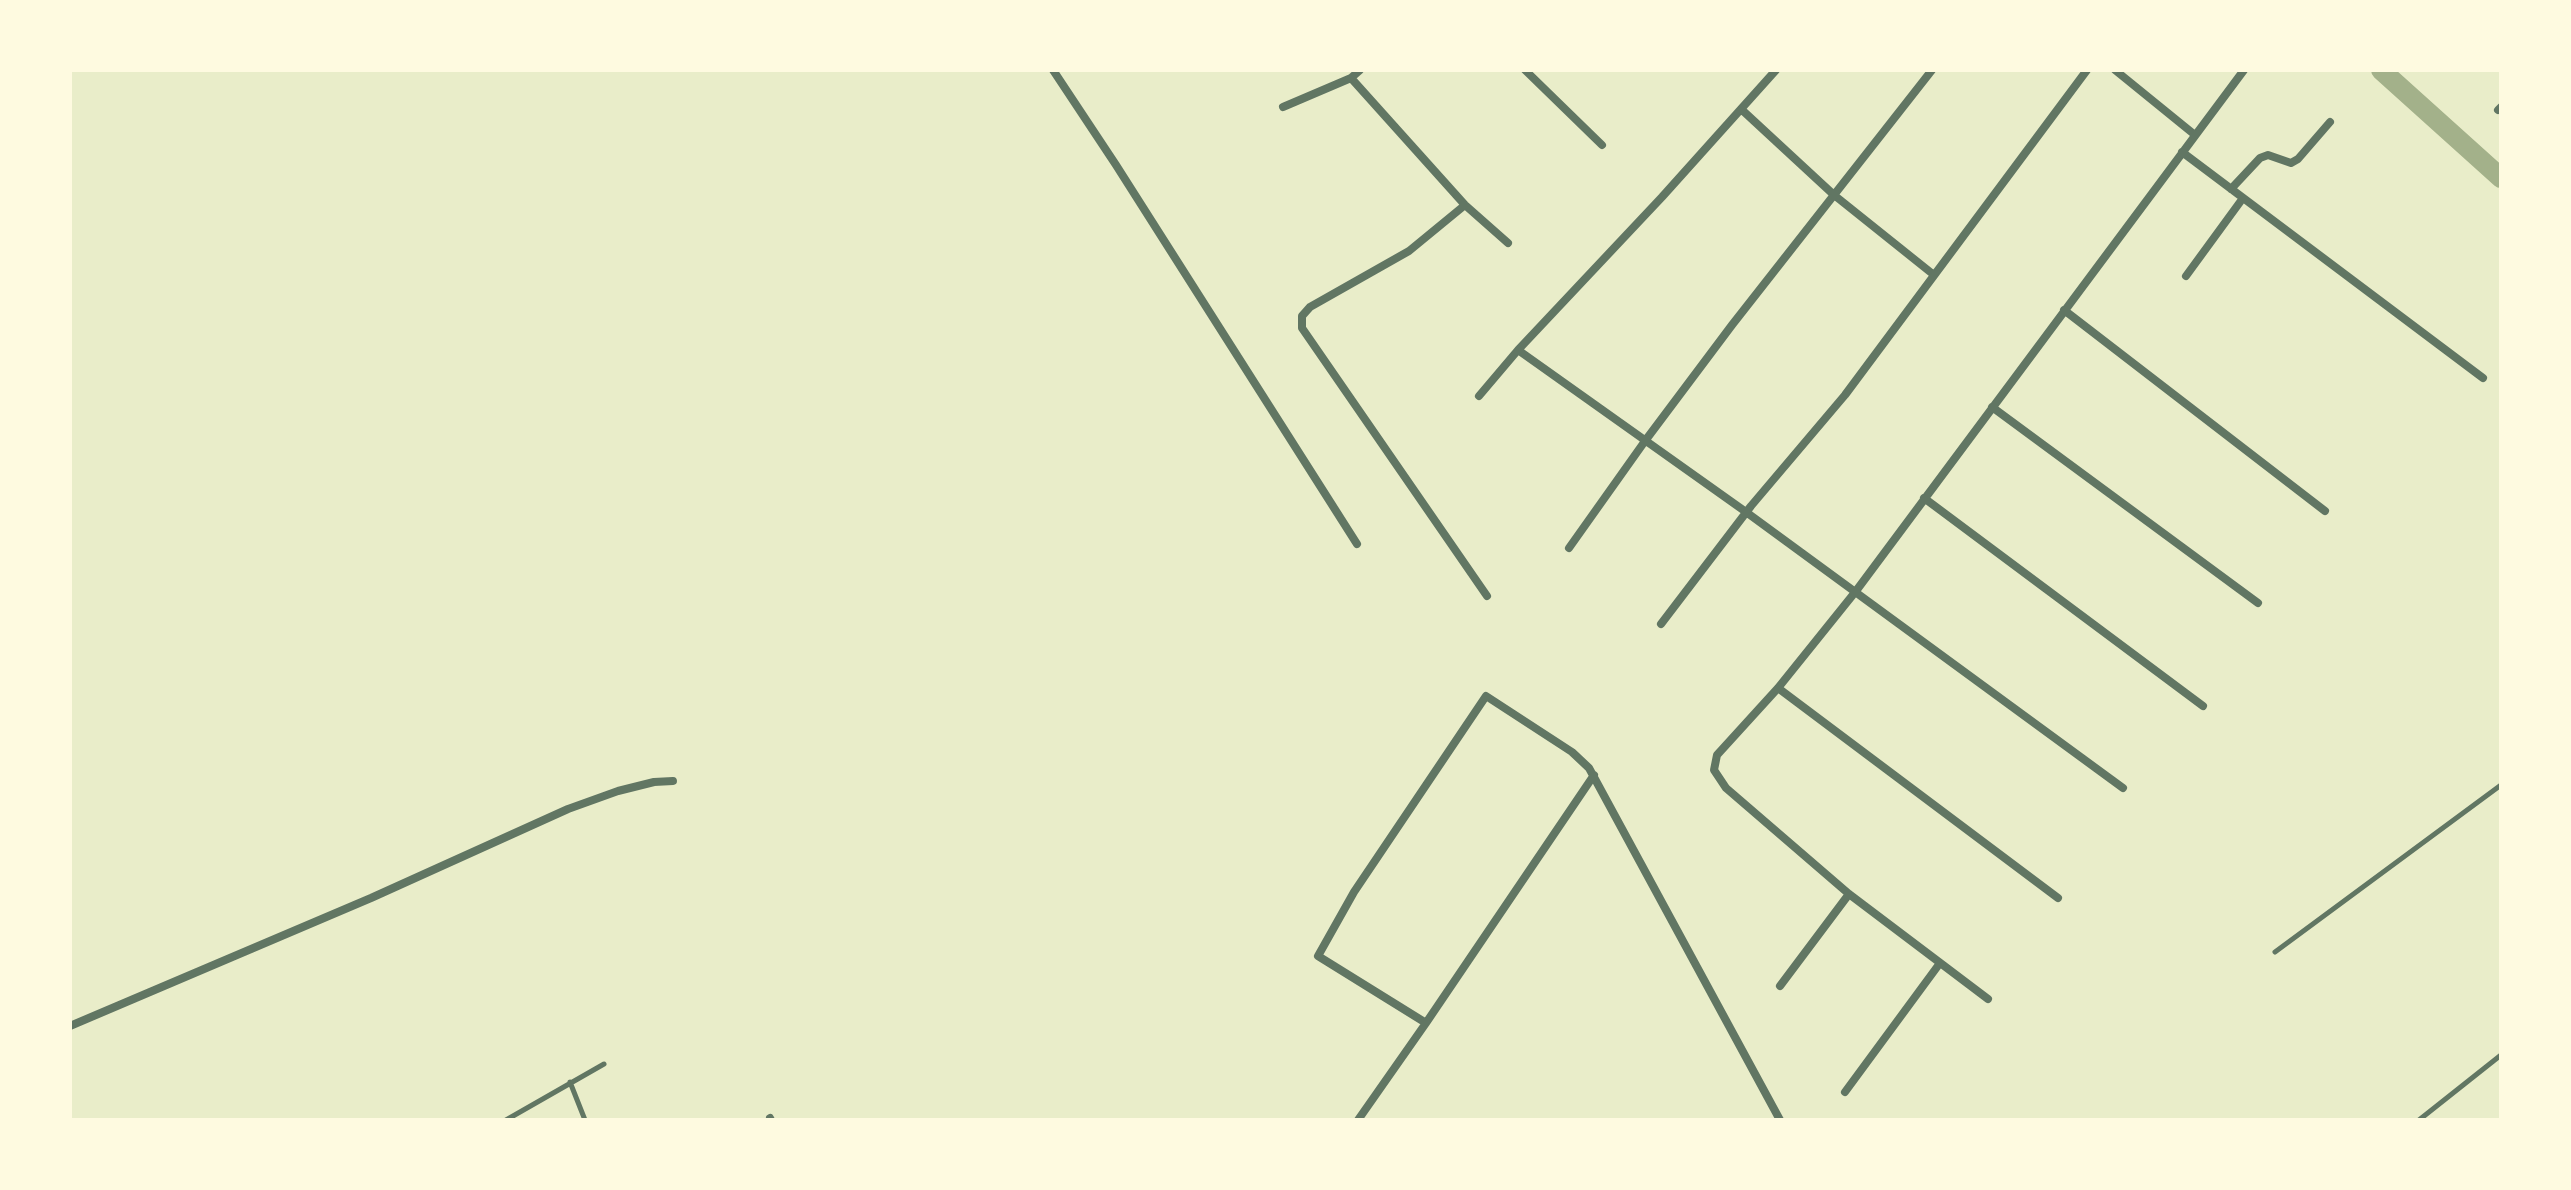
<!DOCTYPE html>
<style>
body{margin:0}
#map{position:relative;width:2571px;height:1190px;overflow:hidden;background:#e9edc9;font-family:"DejaVu Sans",sans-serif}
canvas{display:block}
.frame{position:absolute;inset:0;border:72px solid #fefae0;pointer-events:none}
</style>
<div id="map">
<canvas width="2571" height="1190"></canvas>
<div class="frame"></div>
</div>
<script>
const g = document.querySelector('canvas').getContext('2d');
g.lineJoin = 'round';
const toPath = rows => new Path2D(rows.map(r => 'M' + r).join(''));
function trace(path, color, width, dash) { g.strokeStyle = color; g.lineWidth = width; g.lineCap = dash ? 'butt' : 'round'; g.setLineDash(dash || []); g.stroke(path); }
const canal = toPath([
 [2381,70,2501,178]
]);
const service = toPath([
 [2275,952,2501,785],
 [570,1082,585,1120],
 [506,1120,604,1064],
 [2419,1120,2501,1055]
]);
const minor = toPath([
 [1053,70,1116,165,1357,544],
 [1525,70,1602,145],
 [2115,70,2195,135],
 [1351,78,1465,205,1508,243],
 [1283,107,1351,78,1360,70],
 [1741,109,1834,195,1934,275],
 [2498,110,2501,107],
 [2182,152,2483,378],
 [2231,189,2260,158,2268,155,2291,163,2298,159,2330,122],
 [1465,205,1409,251,1310,307,1302,316,1302,328,1487,596],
 [2186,276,2243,198],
 [2064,310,2325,511],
 [1518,350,1746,512,2123,788],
 [1479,396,1518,350,1662,197,1776,70],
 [1992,407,2258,603],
 [1924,498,2203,706],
 [1569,548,1645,441,1732,325,1932,70],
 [1661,624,1751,506,1845,395,2087,70],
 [1778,688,2058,898],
 [1780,986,1849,894],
 [1988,999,1849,894,1726,788,1714,770,1717,755,1778,688,1856,591,2244,70],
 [1426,1023,1594,775],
 [70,1026,371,898,568,809,618,791,654,782,673,781],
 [1845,1092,1940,963],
 [770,1118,771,1120],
 [1358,1120,1426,1023,1318,956,1354,892,1486,696,1572,752,1589,768,1780,1120]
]);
trace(canal, '#a3b18a', 20);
trace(service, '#617663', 5);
trace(minor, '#617663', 8);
</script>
